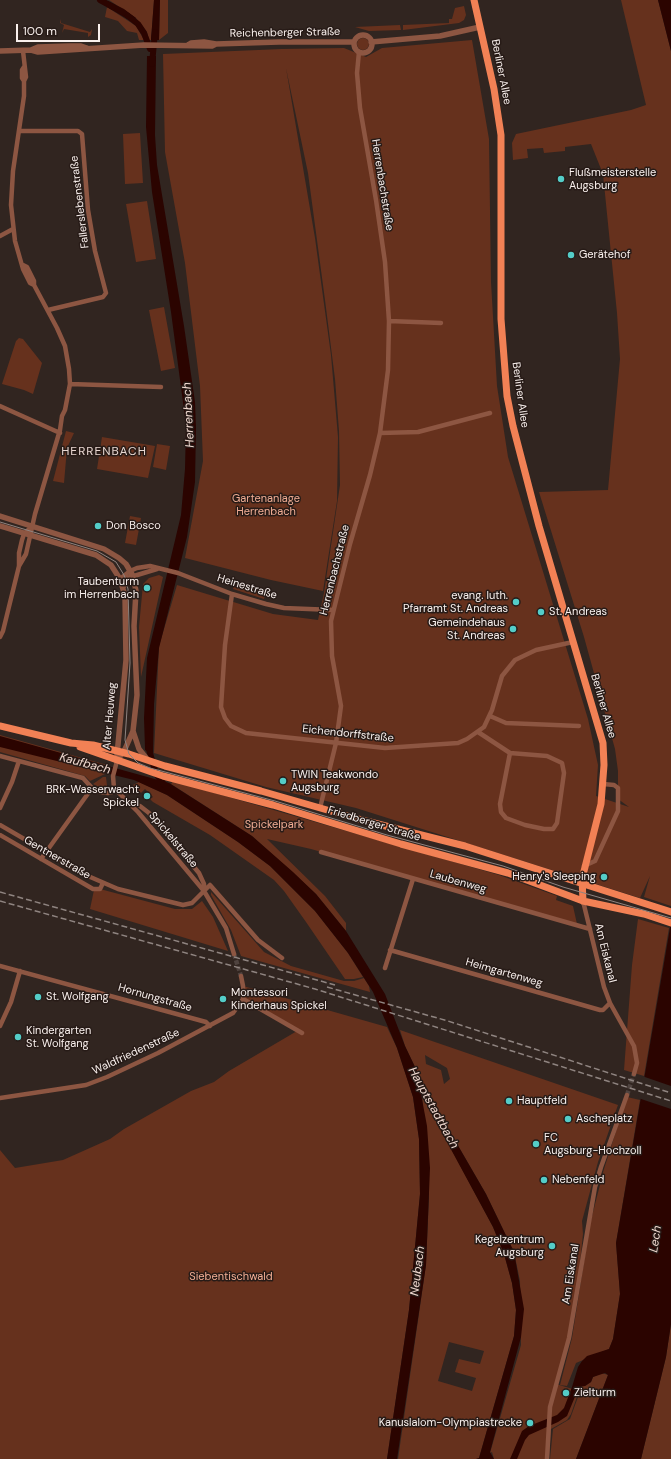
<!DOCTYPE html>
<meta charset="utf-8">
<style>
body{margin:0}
#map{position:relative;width:671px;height:1459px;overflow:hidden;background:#312520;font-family:"DM Sans",sans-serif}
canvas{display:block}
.scale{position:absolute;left:16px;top:24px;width:84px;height:18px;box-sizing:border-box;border:2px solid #f9f0ed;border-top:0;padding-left:5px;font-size:12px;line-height:14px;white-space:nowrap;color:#f9f0ed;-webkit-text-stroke:3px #271b17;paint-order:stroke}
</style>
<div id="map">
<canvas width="671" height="1459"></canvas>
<div class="scale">100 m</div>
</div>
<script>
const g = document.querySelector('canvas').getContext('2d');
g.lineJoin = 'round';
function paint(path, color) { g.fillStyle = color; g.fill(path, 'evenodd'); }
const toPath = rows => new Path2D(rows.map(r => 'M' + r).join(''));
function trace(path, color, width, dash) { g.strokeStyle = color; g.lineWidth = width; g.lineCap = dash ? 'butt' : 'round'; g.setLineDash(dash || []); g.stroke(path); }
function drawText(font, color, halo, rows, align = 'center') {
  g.font = font + ' "DM Sans",sans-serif'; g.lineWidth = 3; g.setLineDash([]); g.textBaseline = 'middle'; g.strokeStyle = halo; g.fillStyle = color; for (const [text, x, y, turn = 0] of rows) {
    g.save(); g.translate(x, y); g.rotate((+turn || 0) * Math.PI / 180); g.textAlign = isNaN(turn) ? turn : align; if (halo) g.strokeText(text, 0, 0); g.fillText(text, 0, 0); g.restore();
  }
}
const green = toPath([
 [109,0,154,0,151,40,149,40,147,32,136,18],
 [160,0,168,0,168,33,159,40],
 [621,0,658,0,671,51,671,906,644,897,650,876,640,898,356,808,266,787,154,753,159,646,177,585,273,614,318,620,324,593,340,485,339,431,335,379,325,300,308,173,286,68,315,238,331,355,338,437,337,501,323,591,271,580,185,558,203,461,200,386,185,263,165,152,163,54,282,49,344,48,366,57,382,48,472,40,489,139,491,282,497,386,508,457,588,719,598,765,596,796,629,807,618,799,618,771,615,749,584,637,539,492,608,490,620,359,617,313,603,174,591,144,565,147,565,151,544,153,543,148,527,149,528,158,513,160,512,143,516,134,631,110,646,105],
 [464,6,466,15,464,20,459,23,403,30,403,25,449,23,449,19,452,19,455,8],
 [107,7,136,26,144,40,139,40,137,33,127,31,118,21,105,17],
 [61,19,61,23,90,32,92,29,91,35,88,37,88,33,64,29,62,33,64,25,60,23],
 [400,25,401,30,369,31,355,27],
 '357 44a6 6 0 1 1 12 0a6 6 0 1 1-12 0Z',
 [140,133,143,183,125,184,123,134],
 [147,201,156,259,136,262,126,204],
 [164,307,175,368,161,371,149,310],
 [19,338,23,339,42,363,33,394,24,390,2,384,16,341],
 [66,431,74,433,67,448,64,483,53,481],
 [102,437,155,446,148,478,97,469],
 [157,444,170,446,166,470,153,467],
 [130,516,141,518,136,545,125,543],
 [159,575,163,577,141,677,139,627,143,584,149,578],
 [235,582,266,590,264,599,233,589],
 [0,735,107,765,105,774,90,781,85,776,0,752],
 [103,777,106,777,107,786,105,790,93,784],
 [173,781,499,875,557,896,556,900,573,906,577,924,453,890,311,849,267,839,325,896,346,923,346,931,316,894,252,836,171,784],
 [139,782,167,795,238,842,270,866,315,911,348,953,363,977,354,979,345,979,306,922,284,891,274,880,210,835,153,802,150,799,153,797,145,789,141,793,133,785],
 [100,889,175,909,192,909,202,901,213,917,228,951,90,909,94,890],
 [211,892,264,952,291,966,344,981,354,981,364,978,369,986,370,992,241,956,231,930,211,895],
 [638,919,669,928,644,1076,624,1070,632,965],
 [243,986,387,1027,397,1048,413,1097,419,1139,420,1194,409,1310,387,1459,0,1459,0,1150,15,1168,63,1160,110,1139,124,1129,191,1091,214,1082,229,1071,297,1031,243,999],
 [400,1030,618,1105,598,1162,582,1221,583,1234,578,1282,568,1341,556,1384,579,1391,571,1414,567,1420,551,1429,549,1459,494,1459,492,1452,490,1453,521,1345,520,1281,514,1252,486,1194,427,1092,405,1046],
 [425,1055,447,1068,450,1079,444,1084,441,1070,426,1064],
 [422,1094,493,1227,504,1254,512,1283,516,1310,514,1336,479,1458,476,1459,398,1459,426,1265,429,1197],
 [449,1342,484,1351,480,1364,459,1359,455,1372,476,1378,472,1391,438,1381],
 [627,1097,640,1100,616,1243,620,1294,613,1339,609,1349,576,1363,567,1386,560,1385,572,1338,590,1224,604,1169],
 [671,1324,671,1459,641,1459,666,1357],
 [602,1373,608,1375,576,1459,550,1459,553,1429,570,1419,582,1386,585,1386,591,1382,593,1377]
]);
const water = toPath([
 [154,0,160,0,159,40,151,40],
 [658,0,671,0,671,51],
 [108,1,124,9,136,18,132,22,107,7],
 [147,56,156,56,155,135,157,165,184,326,195,402,196,428,195,482,187,537,159,648,154,704,153,755,145,750,145,748,144,718,147,658,181,515,185,469,186,425,171,312,152,192,146,127],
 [0,736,169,783,252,836,293,872,316,894,346,931,385,994,405,1046,427,1092,486,1194,514,1252,524,1309,521,1337,490,1452,494,1459,476,1459,479,1458,514,1336,516,1310,512,1283,504,1254,493,1227,421,1094,427,1126,430,1168,426,1265,397,1459,387,1459,409,1310,420,1194,419,1139,413,1097,397,1048,373,992,348,953,315,911,270,866,238,842,167,795,134,780,0,747],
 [671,922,671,1324,666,1357,641,1459,576,1459,608,1375,605,1373,593,1377,591,1382,585,1386,579,1387,567,1416,558,1422,529,1435,525,1440,517,1459,510,1459,522,1431,529,1426,557,1415,564,1408,572,1387,578,1367,582,1361,587,1356,609,1349,613,1339,620,1294,616,1243]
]);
const pier = toPath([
 [642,1076,671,1086,671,1109,638,1098]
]);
const canal = toPath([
 [100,0,113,7],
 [128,16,138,24,144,33,150,49],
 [152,64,155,32],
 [148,746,156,774,167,788]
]);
const minorTunnel = toPath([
 [234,954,241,976],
 [627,1095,634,1074]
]);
const minor = toPath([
 [23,51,26,77,24,81,24,96,13,171,11,205,15,241,23,269,30,283,34,285],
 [24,67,22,70,22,78,24,81],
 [19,131,78,131,82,134,88,210,95,251,106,293,103,297,48,310],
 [0,236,13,229],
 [389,321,441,323],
 [70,384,161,387],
 [0,406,60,433],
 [380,433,418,432,490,413],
 [19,566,26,554,35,514,60,430,62,416,65,410,70,384,69,369,65,346,57,328,34,285,34,281,27,267,23,265],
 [120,579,130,571,137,568,150,566,178,573,232,594,266,604,284,608,333,610],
 [124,579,157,569],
 [232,594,225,645,221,707,225,718,231,726,246,733,385,748,458,743,467,739,484,727,492,710,502,676,515,660,536,650,573,642],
 [0,637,3,631,19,566,19,553,22,540,24,534,32,526],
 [490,716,506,723,579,726],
 [478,732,510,753],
 [510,753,547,756,562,763,564,773,557,823,553,829,544,829,525,825,506,818,501,812,500,804,510,753],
 [0,756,83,778,92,788,100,792,108,793,116,791],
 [117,761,113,776,114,788,138,812,204,891,226,928,234,954],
 [129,802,140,806,149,813,199,873,204,884,204,891],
 [0,808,12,782,19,761],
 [320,808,336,743,341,706,332,656,331,621,350,544,370,475,380,433,388,370,389,321,385,262,376,200,360,108,357,73,359,52],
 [0,825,88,876,118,889,183,905,192,903,210,885,258,940,282,958],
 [0,835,93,889,100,889,103,883],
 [321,852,590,929],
 [41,859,92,788],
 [584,866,595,861,618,811,618,788,614,785,603,784],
 [583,901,604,987,610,1003,634,1046,637,1063,634,1074],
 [390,950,600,1010,603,1010,610,1003],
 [0,966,206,1022,210,1026],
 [385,968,413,879],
 [243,999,302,1033],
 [0,1026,11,1002,20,971],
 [0,1098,86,1085,107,1077,158,1053,233,1013,243,999,243,986,241,976],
 [547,1459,550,1407,569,1338,595,1187,601,1167,627,1095]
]);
const tertiary = toPath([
 '354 44a9 9 0 1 1 18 0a9 9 0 1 1-18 0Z',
 [371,42,440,36,480,27],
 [188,45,191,43,204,42,216,44],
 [31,50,38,47,69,46,81,46,87,48],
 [0,51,31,50,38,52,144,45,212,46,216,44,279,42,354,42],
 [0,516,104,549,119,558,126,564,133,576,136,591,134,626,137,695,133,731,125,749,117,761],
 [0,526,96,555,111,565,120,579,125,596,126,660,117,755],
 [123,587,128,580,134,582],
 [133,731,139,749,147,759]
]);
const primary = toPath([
 [474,0,494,89,501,135,501,319,507,396,513,426,539,526,603,743,604,765,601,804,582,879,583,901],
 [0,726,71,743,93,745,129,754,165,766,261,791,362,820,465,846,671,912],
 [80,747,163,776,273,805,401,844,508,873,583,901,644,914,671,923]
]);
const tram = toPath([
 [0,522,97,551,116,562,124,575,128,589,130,663,125,740,129,754,138,763,150,768,275,801,387,835,503,866,563,887,671,918]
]);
const rail = toPath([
 [0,892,335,985],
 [0,901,315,989,671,1101],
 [327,987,448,1021,671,1093]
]);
const markers = [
 [561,179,4,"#54cdc8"],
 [571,255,4,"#54cdc8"],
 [98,526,4,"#54cdc8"],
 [147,588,4,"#54cdc8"],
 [516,602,4,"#54cdc8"],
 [541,612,4,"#54cdc8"],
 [513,629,4,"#54cdc8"],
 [283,781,4,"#54cdc8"],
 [147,796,4,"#54cdc8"],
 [604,877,4,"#54cdc8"],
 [38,997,4,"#54cdc8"],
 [223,999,4,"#54cdc8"],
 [18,1037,4,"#54cdc8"],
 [509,1101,4,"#54cdc8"],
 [568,1119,4,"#54cdc8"],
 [536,1144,4,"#54cdc8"],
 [544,1180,4,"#54cdc8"],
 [552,1246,4,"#54cdc8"],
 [566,1393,4,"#54cdc8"],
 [530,1423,4,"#54cdc8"]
];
const streetNames = [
 ["Reichenberger Straße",285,33,-1],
 ["Berliner Allee",501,72,79],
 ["Herrenbachstraße",382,185,81],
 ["Fallerslebenstraße",80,202,-97],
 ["Berliner Allee",520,395,82],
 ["Herrenbachstraße",335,570,-76],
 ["Heinestraße",247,587,17],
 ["Berliner Allee",603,706,74],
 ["Alter Heuweg",110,716,-85],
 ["Eichendorffstraße",348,734,6],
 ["Friedberger Straße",374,824,17],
 ["Spickelstraße",173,840,50],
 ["Gentnerstraße",57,858,30],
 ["Laubenweg",458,882,16],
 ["Am Eiskanal",605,953,76],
 ["Heimgartenweg",504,973,16],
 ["Hornungstraße",155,998,16],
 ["Waldfriedenstraße",136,1052,-25],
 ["Am Eiskanal",571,1274,-81]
];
const poiNames = [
 ["Flußmeisterstelle",569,173],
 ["Augsburg",569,186],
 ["Gerätehof",579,255],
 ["Don Bosco",106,526],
 ["Taubenturm",139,582,"right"],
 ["im Herrenbach",139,595,"right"],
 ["evang. luth.",508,596,"right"],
 ["Pfarramt St. Andreas",508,609,"right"],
 ["St. Andreas",549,612],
 ["Gemeindehaus",505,623,"right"],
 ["St. Andreas",505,636,"right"],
 ["TWIN Teakwondo",291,775],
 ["Augsburg",291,788],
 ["BRK-Wasserwacht",139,790,"right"],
 ["Spickel",139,803,"right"],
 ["Henry's Sleeping",596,877,"right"],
 ["Montessori",231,993],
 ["Kinderhaus Spickel",231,1006],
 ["St. Wolfgang",46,997],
 ["Kindergarten",26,1031],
 ["St. Wolfgang",26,1044],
 ["Hauptfeld",517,1101],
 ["Ascheplatz",576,1119],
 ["FC",544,1138],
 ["Augsburg-Hochzoll",544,1151],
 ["Nebenfeld",552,1180],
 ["Kegelzentrum",544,1240,"right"],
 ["Augsburg",544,1253,"right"],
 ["Zielturm",574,1393],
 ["Kanuslalom-Olympiastrecke",522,1423,"right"]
];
const parkNames = [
 ["Gartenanlage",266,499],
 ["Herrenbach",266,512],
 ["Spickelpark",274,825],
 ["Siebentischwald",231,1277]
];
const waterNames = [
 ["Herrenbach",189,415,-93],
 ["Kaufbach",85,764,15],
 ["Hauptstadtbach",433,1108,61],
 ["Lech",656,1239,-81],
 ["Neubach",418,1271,-83]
];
const neighbourhoodNames = [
 ["HERRENBACH",104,452]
];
paint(green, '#66311d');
paint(water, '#2b0400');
paint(pier, '#312520');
trace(canal, '#2b0400', 6);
trace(minorTunnel, '#4f433f', 4.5, [4.5, 2]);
trace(minor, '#8d5642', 4.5);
trace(tertiary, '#8d5642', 5.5);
trace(primary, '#f28155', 7);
trace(tram, '#8f8480', 1);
trace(rail, '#8f8480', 1.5, [6, 3]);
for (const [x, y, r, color] of markers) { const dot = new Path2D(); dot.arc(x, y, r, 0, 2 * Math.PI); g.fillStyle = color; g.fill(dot); trace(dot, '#271b17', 1.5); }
drawText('11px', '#f9f0ed', '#271b17', streetNames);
drawText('11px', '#f9f0ed', '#271b17', poiNames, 'left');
drawText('11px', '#f1ad94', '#271b17', parkNames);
drawText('italic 12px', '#f1d9d0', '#271b17', waterNames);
g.letterSpacing = '1px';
drawText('12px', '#e8d7d1', '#271b17', neighbourhoodNames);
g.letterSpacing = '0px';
</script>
